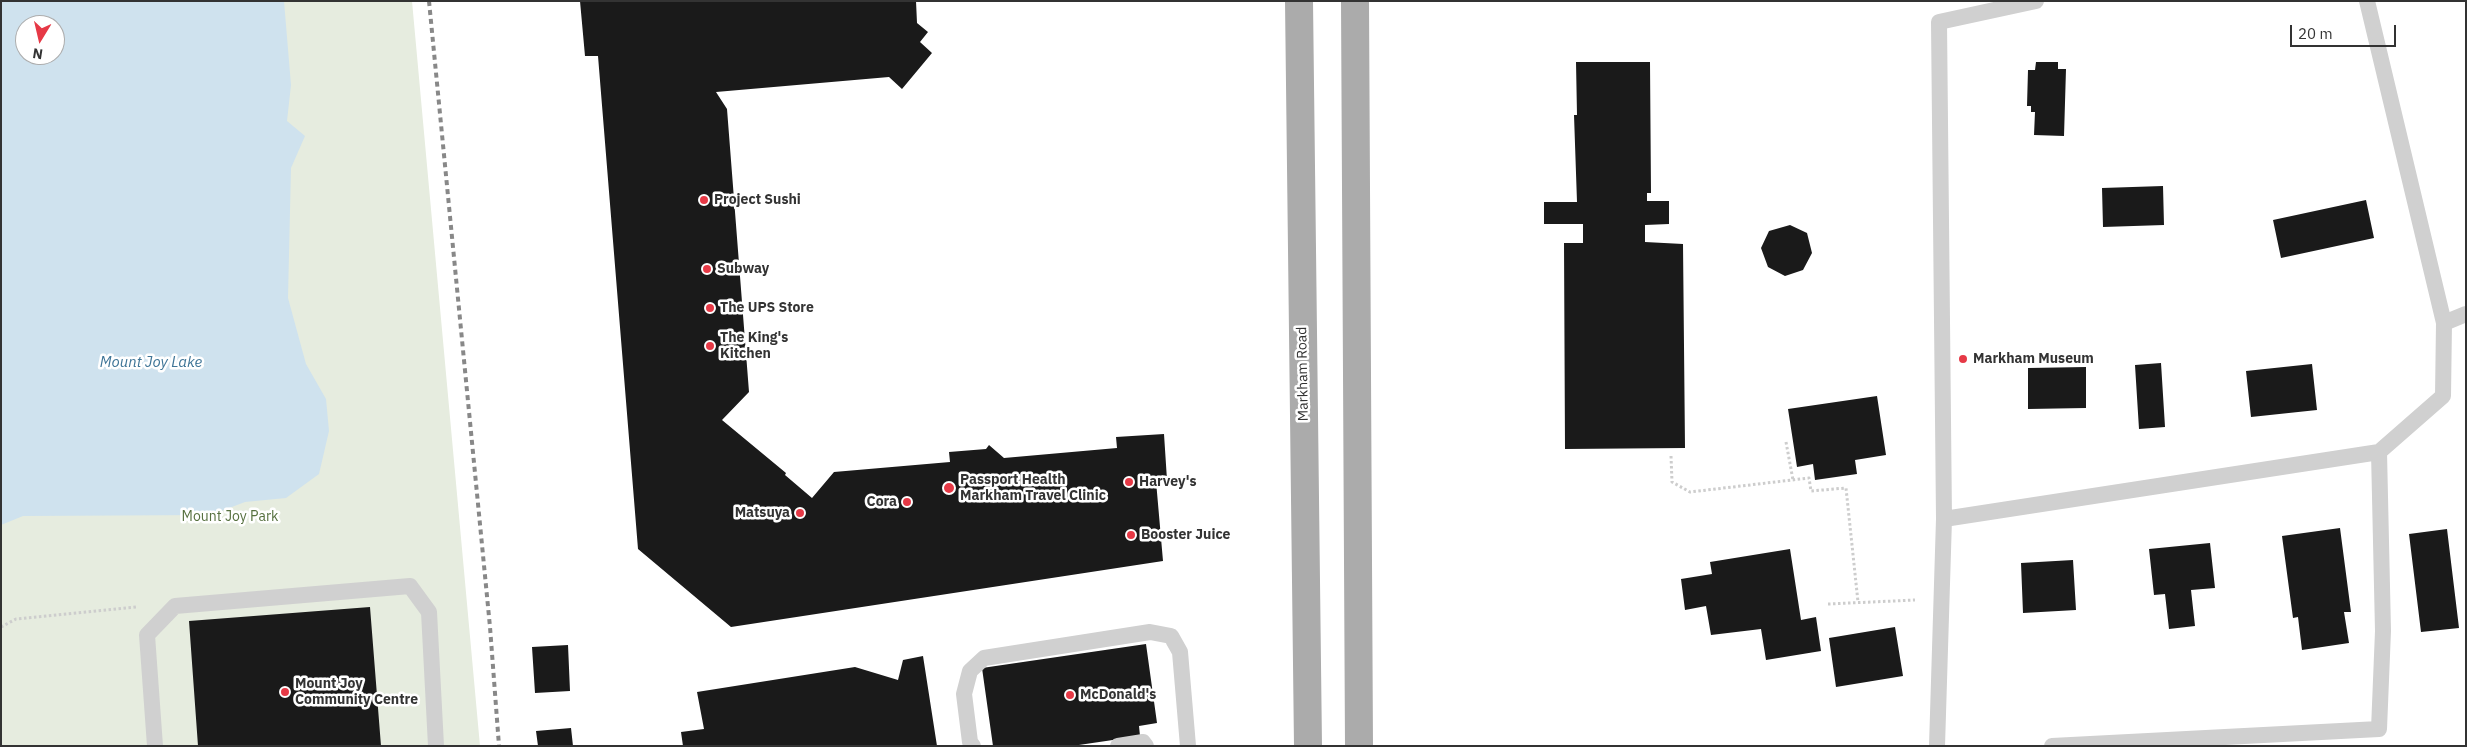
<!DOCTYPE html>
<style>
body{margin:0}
#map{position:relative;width:2467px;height:747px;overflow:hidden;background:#fff;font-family:"IBM Plex Sans",sans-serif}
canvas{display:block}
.frame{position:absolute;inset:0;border:2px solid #333;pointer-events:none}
.north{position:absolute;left:15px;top:15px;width:50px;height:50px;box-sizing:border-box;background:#fff;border:1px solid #adadad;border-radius:50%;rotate:189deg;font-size:14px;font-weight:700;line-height:20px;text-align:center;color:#333}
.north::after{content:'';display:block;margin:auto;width:18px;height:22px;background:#e63946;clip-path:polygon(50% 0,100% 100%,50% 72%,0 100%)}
.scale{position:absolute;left:2290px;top:25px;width:106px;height:22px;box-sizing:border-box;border:2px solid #333;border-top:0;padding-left:6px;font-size:15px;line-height:18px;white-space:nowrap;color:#333;-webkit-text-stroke:4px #fff;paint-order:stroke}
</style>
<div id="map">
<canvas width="2467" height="747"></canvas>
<div class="frame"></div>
<div class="north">N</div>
<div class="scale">20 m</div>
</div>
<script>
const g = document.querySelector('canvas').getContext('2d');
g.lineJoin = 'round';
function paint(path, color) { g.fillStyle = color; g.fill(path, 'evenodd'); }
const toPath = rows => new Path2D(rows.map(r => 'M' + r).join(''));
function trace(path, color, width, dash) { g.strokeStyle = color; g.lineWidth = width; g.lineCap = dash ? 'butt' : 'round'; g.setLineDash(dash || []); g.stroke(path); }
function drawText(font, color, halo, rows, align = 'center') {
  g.font = font + ' "IBM Plex Sans",sans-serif'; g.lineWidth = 5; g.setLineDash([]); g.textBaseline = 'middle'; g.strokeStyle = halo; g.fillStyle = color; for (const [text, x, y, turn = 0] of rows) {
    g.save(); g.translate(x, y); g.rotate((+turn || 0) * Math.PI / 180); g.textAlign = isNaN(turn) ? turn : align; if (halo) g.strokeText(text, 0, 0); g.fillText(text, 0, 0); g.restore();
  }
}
const green = toPath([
 [1,1,412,1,480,746,1,746],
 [25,25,55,25,55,55,25,55]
]);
const water = toPath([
 [1,1,284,1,291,85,287,121,305,136,291,168,288,298,306,364,326,399,329,431,319,474,286,498,245,502,211,515,23,516,1,525],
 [25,25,55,25,55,55,25,55]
]);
const building = toPath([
 [580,1,916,1,917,23,928,32,920,42,932,53,902,89,889,77,716,92,727,109,749,392,722,420,786,473,785,475,812,498,834,472,950,462,949,452,986,449,989,445,1004,458,1117,448,1116,437,1164,434,1167,480,1156,481,1163,561,731,627,638,549,598,56,585,56],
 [1576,62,1650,62,1651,193,1647,193,1647,201,1669,201,1669,224,1645,225,1645,242,1683,244,1685,448,1565,449,1564,243,1583,243,1583,224,1544,224,1544,202,1577,202,1574,115,1577,115],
 [2036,62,2058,62,2058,69,2066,69,2064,136,2034,135,2035,112,2031,112,2031,106,2027,106,2028,70,2035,70],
 [2163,186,2164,225,2103,227,2102,188],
 [2366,200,2374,238,2281,258,2273,220],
 [1790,225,1807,233,1812,253,1803,270,1785,276,1768,267,1761,248,1769,231],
 [2161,363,2165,427,2139,429,2135,365],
 [2312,364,2317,410,2251,417,2246,371],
 [2086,367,2086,408,2028,409,2028,368],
 [1877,396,1886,455,1855,460,1857,474,1815,480,1813,464,1797,467,1788,409],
 [2340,528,2351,612,2344,612,2349,643,2302,650,2298,617,2293,618,2282,536],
 [2447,529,2459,628,2421,632,2409,534],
 [2210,543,2215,588,2191,590,2195,626,2169,629,2165,594,2154,595,2149,549],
 [1790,549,1801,620,1816,617,1821,651,1766,660,1761,629,1711,635,1706,606,1685,610,1681,579,1712,574,1710,562],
 [2073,560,2076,610,2023,613,2021,563],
 [370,607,381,746,198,746,189,621],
 [1895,627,1903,676,1836,687,1829,638],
 [1146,644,1157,723,1139,726,1140,736,1072,746,993,746,982,668],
 [568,645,570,691,535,693,532,647],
 [923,656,937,746,683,746,681,732,704,729,697,692,855,667,898,680,903,660],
 [571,728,573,746,538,746,536,731]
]);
const path = toPath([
 [1786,442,1793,480],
 [1671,456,1672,482,1690,492,1809,478,1811,491,1846,488,1858,602],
 [1828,604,1915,600],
 [1,627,16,619,137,607]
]);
const service = toPath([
 [2444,323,2466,314],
 [1944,519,2379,452,2443,396,2444,323,2367,1],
 [155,746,147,635,175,606,410,586,429,612,436,746],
 [973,746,970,742,964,694,970,671,984,658,1150,632,1171,636,1180,652,1188,746],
 [1118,746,1143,742,1146,746],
 [1937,746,1944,519,1939,22,2036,1],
 [2052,746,2379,729,2383,631,2379,452]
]);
const primary = toPath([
 [1299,1,1308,746],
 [1355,1,1359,746]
]);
const rail = toPath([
 [429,1,490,627,499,746]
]);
const markers = [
 [704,200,5,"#e63946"],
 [707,269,5,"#e63946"],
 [710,308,5,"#e63946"],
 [710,346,5,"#e63946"],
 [1963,359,5,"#e63946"],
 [1129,482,5,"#e63946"],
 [949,488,6,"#e63946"],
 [907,502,5,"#e63946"],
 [800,513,5,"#e63946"],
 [1131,535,5,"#e63946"],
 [285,692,5,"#e63946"],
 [1070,695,5,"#e63946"]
];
const poiNames = [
 ["Project Sushi",714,200],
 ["Subway",717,269],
 ["The UPS Store",720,308],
 ["The King's",720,338],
 ["Kitchen",720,354],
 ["Markham Museum",1973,359],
 ["Passport Health",960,480],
 ["Markham Travel Clinic",960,496],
 ["Harvey's",1139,482],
 ["Cora",897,502,"right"],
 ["Matsuya",790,513,"right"],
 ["Booster Juice",1141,535],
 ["Mount Joy",295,684],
 ["Community Centre",295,700],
 ["McDonald's",1080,695]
];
const streetNames = [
 ["Markham Road",1303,374,-91]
];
const parkNames = [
 ["Mount Joy Park",230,517]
];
const waterNames = [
 ["Mount Joy Lake",151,363]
];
paint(green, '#e6ecdf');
paint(water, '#cfe2ee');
paint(building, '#1a1a1a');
trace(path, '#cdcdcd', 3, [2.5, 2.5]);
trace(service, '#d0d0d0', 16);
trace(primary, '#ababab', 28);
trace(rail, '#888', 4, [5, 4]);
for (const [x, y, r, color] of markers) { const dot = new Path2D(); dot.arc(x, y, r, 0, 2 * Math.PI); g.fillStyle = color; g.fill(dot); trace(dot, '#fff', 2); }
drawText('bold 14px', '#333', '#fff', poiNames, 'left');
drawText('14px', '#333', '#fff', streetNames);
drawText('14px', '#56703f', '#fff', parkNames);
drawText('italic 15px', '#3f7597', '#fff', waterNames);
</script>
